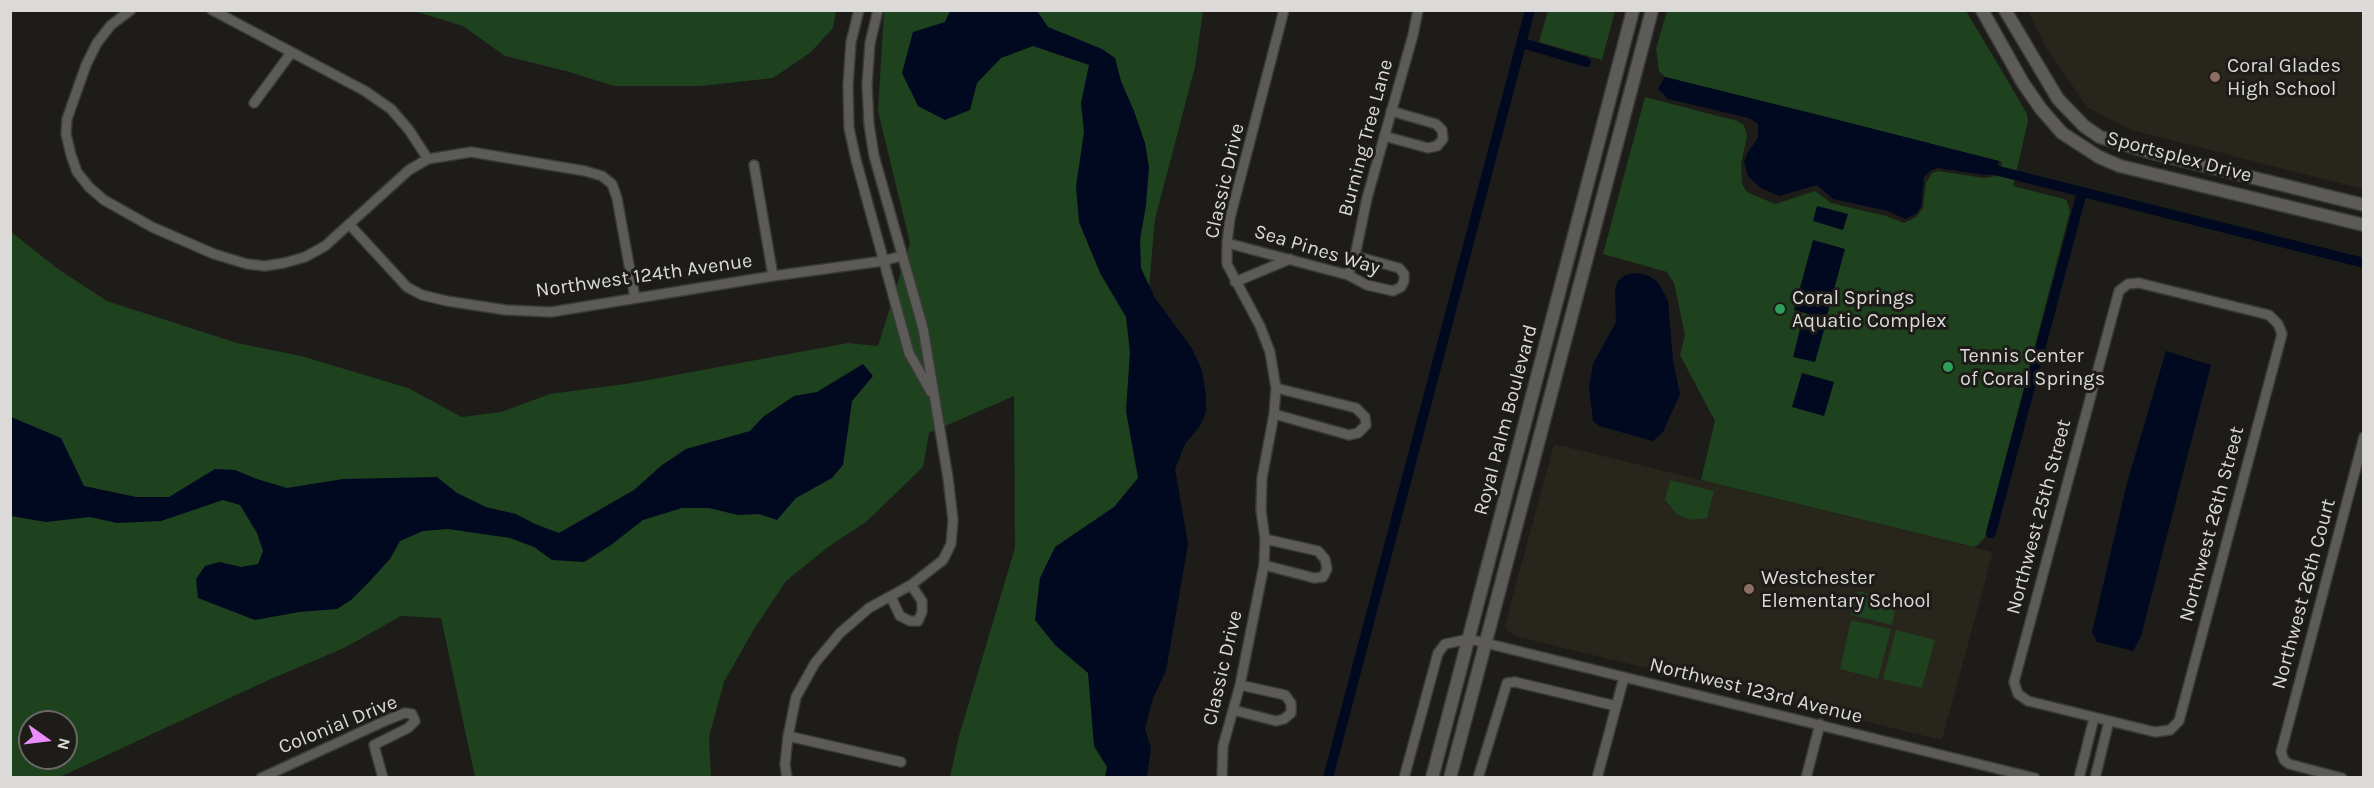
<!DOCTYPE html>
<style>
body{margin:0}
#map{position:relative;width:2374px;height:788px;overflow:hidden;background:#1d1c19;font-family:Karla,sans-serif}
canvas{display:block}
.frame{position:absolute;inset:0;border:12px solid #dbdad8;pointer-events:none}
.north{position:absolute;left:18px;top:710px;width:60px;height:60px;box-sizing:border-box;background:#1d1c19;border:2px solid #696865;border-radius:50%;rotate:104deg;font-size:16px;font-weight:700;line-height:24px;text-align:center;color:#dbdad8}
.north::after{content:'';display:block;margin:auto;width:21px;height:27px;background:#eb8dfc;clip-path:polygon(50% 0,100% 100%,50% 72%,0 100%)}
</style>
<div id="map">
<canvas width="2374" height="788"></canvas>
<div class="frame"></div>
<div class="north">N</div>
</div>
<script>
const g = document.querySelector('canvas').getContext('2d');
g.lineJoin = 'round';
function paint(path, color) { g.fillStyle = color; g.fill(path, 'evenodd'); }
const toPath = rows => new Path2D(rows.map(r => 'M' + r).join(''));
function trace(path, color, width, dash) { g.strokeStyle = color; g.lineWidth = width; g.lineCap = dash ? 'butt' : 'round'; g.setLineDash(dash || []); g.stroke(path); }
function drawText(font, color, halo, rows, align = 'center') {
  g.font = font + ' Karla,sans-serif'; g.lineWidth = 6; g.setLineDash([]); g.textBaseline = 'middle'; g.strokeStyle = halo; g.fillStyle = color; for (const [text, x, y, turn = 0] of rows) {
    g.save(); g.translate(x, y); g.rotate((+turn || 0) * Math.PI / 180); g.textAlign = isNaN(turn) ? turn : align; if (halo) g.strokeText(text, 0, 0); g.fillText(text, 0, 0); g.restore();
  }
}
const built = toPath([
 [2028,11,2363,11,2363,189,2131,130,2087,107,2046,47],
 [1554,444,1993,552,1942,740,1515,636,1508,631,1505,625]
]);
const green = toPath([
 [414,11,836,10,836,11,833,28,811,52,773,78,701,86,614,86,566,71,505,56,463,26],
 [884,11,1203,11,1195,67,1155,219,1147,311,1165,435,1114,777,950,777,959,736,1015,548,1014,396,929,433,923,467,866,522,828,547,786,581,754,629,724,682,709,737,711,777,475,777,441,618,401,616,344,648,264,682,60,777,11,777,10,231,58,269,107,301,237,343,301,356,408,388,462,417,501,412,550,394,632,383,848,343,878,346,910,243,878,111],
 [30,722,66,722,66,758,30,758],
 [1548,11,1615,11,1602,60,1539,42],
 [1667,11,1966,11,2002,71,2027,114,2028,121,2013,186,2064,199,2067,201,2070,211,1985,537,1978,545,1974,547,1701,480,1715,421,1680,355,1685,335,1674,283,1667,272,1603,254,1645,97,1737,121,1744,125,1747,136,1741,164,1742,184,1747,192,1775,204,1815,191,1831,203,1886,216,1904,223,1916,217,1923,208,1926,183,1932,173,1939,171,1984,178,1996,176,1999,175,2002,162,1665,77,1659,71,1656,49],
 [1670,480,1714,491,1707,518,1690,520,1677,514,1665,500],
 [1858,591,1897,601,1892,625,1851,615],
 [1851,620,1891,629,1878,679,1840,669],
 [1896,630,1935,640,1922,688,1883,679]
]);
const water = toPath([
 [950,11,1037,11,1048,27,1102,49,1115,58,1121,81,1134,111,1145,143,1149,167,1146,205,1140,240,1141,268,1155,298,1191,347,1202,370,1206,396,1206,412,1200,426,1185,444,1175,469,1188,544,1166,671,1153,698,1145,729,1151,748,1147,777,1105,777,1107,767,1094,746,1088,673,1055,645,1035,620,1040,578,1055,547,1114,507,1138,478,1126,411,1130,352,1126,317,1100,273,1079,222,1076,186,1084,132,1081,103,1089,65,1033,46,1001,58,977,83,970,110,945,120,918,106,902,73,913,32,945,22],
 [1665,77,1815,114,1999,161,1995,174,1984,175,1938,168,1931,170,1924,177,1921,207,1916,214,1905,219,1888,211,1833,199,1817,185,1779,196,1761,188,1748,176,1744,162,1748,152,1758,138,1758,124,1749,118,1668,99,1658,89],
 [1817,206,1848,214,1843,230,1813,221],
 [1813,240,1845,249,1826,319,1794,310],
 [1635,273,1647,275,1658,282,1668,301,1673,361,1680,394,1663,432,1653,441,1599,426,1593,421,1589,387,1593,364,1616,322,1615,289,1618,281,1625,275],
 [1801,325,1824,330,1815,362,1793,357],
 [2166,351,2211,365,2141,636,2133,651,2097,642,2092,632,2127,483],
 [863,364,873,376,852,401,843,465,832,478,796,498,777,520,759,514,738,515,709,508,682,508,643,520,611,545,584,562,552,560,534,547,510,538,448,529,423,531,400,541,390,559,369,582,351,600,337,609,299,612,255,620,198,598,196,579,205,566,220,562,241,567,258,564,263,551,257,533,240,505,223,500,161,521,117,523,90,517,46,522,11,516,11,417,61,438,84,486,136,497,169,497,215,469,235,470,257,479,287,488,343,479,437,477,457,493,486,507,516,514,535,524,559,533,634,490,662,465,686,449,750,431,763,417,794,396,817,392],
 [1802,373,1834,382,1824,416,1792,407]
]);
const canal = toPath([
 [1522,43,1586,62],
 [1983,167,2364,263],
 [1991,533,2082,192],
 [1328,778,1530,10]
]);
const minor = toPath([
 [131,10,111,25,97,43,86,65,67,119,66,134,71,155,77,172,89,187,104,200,152,227,214,254,247,264,265,266,284,263,305,257,325,246,409,170,428,159,471,152,585,171,602,176,612,184,617,198,635,298],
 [212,10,365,91,391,109,409,130,428,159],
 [859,10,851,42,848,85,849,128,856,160,909,353,931,392],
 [254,103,291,53],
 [1384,136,1428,148,1437,146,1443,139,1442,130,1436,124,1391,111],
 [754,165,773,276],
 [349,224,407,287,422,295,447,301,506,310,551,312,773,276,883,261,901,256],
 [1227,243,1348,275,1367,285,1393,291,1401,287,1404,281,1404,274,1399,268,1355,256],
 [1348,275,1355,256,1367,198,1413,35,1418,10],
 [1235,282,1290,259],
 [2139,283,2269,315,2278,324,2282,334,2179,721,2170,730,2155,732,2028,701,2018,694,2014,682,2119,291,2128,284,2139,283],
 [1274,414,1349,435,1358,433,1366,425,1365,417,1356,408,1276,388],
 [1264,565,1314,578,1323,577,1327,569,1325,559,1318,551,1265,539],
 [891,597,900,616,910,621,918,621,922,612,922,601,911,585],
 [1233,710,1276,721,1284,719,1291,713,1291,703,1285,695,1240,685],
 [788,736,901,762],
 [261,778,387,720,405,713,412,714,415,721,408,728,374,745,383,778],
 [787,778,785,765,788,736,796,697,815,663,840,633,869,608,911,585,943,560,951,544,953,520,948,478,923,328,874,156,869,124,867,85,870,43,878,10],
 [1222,778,1223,746,1240,685,1264,565,1265,539,1261,510,1262,478,1274,414,1276,388,1270,352,1260,326,1227,264,1227,243,1230,218,1284,10],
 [1404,778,1438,653,1445,644,1469,639,2035,778],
 [1478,778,1507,683,1515,682,1616,706],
 [1597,778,1624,677],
 [1806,778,1820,724],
 [2079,778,2094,718],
 [2095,778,2109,721],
 [2342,778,2289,764,2284,760,2281,752,2364,437]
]);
const tertiary = toPath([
 [1982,10,2023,83,2041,109,2062,133,2099,157,2120,166,2364,225],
 [2005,10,2058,99,2084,126,2100,137,2153,153,2364,205],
 [1432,778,1633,10],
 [1450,778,1652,10]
]);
const markers = [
 [2215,77,6,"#8d6e63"],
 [1780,309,6,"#2e9e5b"],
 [1948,367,6,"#2e9e5b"],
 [1749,589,6,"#8d6e63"]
];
const poiNames = [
 ["Coral Glades",2227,66],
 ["High School",2227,89],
 ["Coral Springs",1792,298],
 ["Aquatic Complex",1792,321],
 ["Tennis Center",1960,356],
 ["of Coral Springs",1960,379],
 ["Westchester",1761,578],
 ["Elementary School",1761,601]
];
const streetNames = [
 ["Burning Tree Lane",1366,138,-75],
 ["Sportsplex Drive",2179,157,15],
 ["Classic Drive",1225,181,-77],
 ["Sea Pines Way",1317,250,17],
 ["Northwest 124th Avenue",644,276,-8],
 ["Royal Palm Boulevard",1506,420,-75],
 ["Northwest 25th Street",2039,517,-75],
 ["Northwest 26th Street",2212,524,-75],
 ["Northwest 26th Court",2304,594,-75],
 ["Classic Drive",1223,668,-77],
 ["Northwest 123rd Avenue",1756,691,14],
 ["Colonial Drive",338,725,-22]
];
paint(built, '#28251c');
paint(green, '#1e411e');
paint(water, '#000920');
trace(canal, '#000920', 10);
trace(minor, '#3a3a38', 12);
trace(tertiary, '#3a3a38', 15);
trace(minor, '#5c5b57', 9);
trace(tertiary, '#5c5b57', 12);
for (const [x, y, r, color] of markers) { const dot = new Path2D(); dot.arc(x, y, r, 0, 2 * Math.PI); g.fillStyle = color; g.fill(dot); trace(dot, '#1d1c19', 2); }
drawText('20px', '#dbdad8', '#1d1c19', poiNames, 'left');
drawText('20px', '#dbdad8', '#1d1c19', streetNames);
</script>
